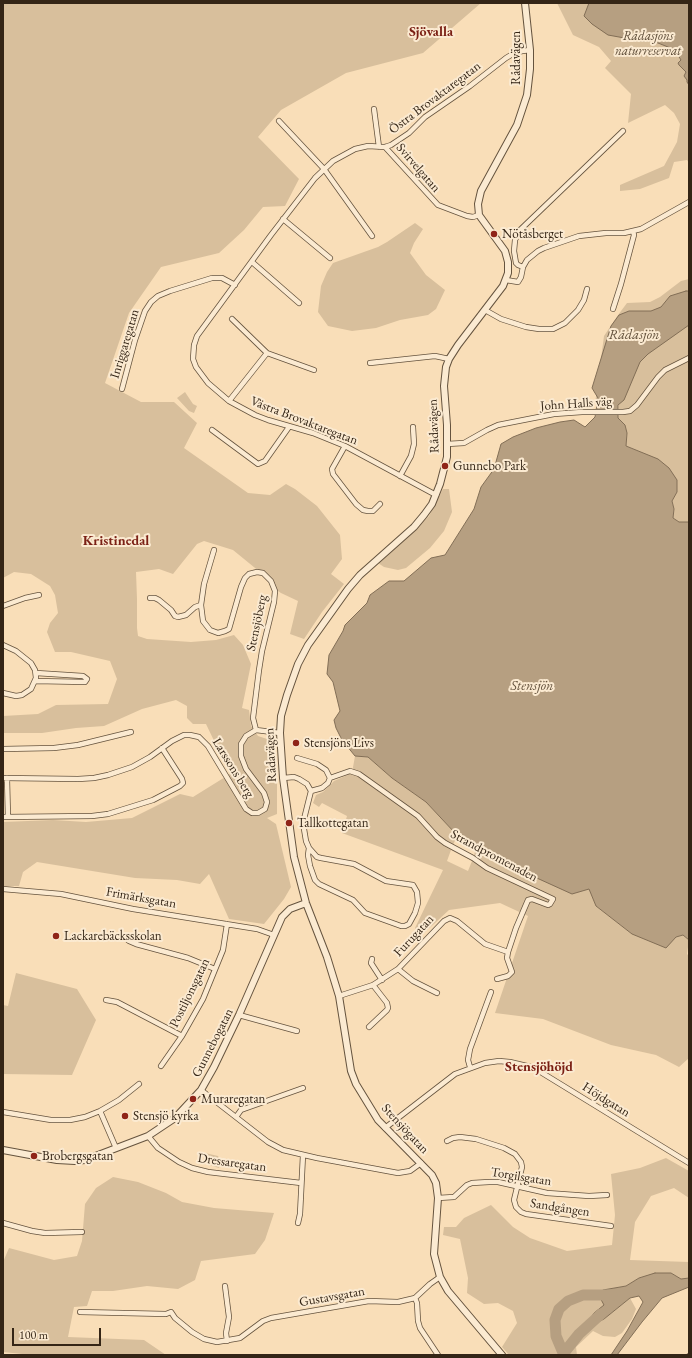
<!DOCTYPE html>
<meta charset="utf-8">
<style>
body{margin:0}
#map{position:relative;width:692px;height:1358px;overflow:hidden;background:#f9deb8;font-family:"EB Garamond",serif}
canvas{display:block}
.frame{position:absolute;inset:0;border:4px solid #342516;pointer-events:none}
.scale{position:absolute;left:12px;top:1328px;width:89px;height:18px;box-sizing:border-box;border:2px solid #342516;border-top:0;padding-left:5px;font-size:12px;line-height:14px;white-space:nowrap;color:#342516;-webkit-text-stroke:3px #fbead1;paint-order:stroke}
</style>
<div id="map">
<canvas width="692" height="1358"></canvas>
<div class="frame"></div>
<div class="scale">100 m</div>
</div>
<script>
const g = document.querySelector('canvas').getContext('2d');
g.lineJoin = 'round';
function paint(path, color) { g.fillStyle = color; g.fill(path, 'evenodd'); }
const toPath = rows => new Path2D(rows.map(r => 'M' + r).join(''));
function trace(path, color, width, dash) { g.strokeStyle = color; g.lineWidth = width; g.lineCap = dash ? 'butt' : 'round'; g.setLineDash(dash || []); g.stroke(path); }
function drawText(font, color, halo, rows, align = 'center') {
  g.font = font + ' "EB Garamond",serif'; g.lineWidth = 4; g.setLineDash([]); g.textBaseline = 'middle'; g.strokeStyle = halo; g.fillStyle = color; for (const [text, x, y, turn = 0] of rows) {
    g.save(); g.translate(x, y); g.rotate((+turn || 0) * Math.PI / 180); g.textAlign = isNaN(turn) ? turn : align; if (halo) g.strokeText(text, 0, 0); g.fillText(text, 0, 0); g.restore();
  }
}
const green = toPath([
 [3,3,481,3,423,53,346,73,281,110,258,137,299,179,285,206,263,207,244,230,219,253,161,267,129,313,105,383,141,402,174,402,197,423,184,448,248,493,270,495,286,484,295,489,317,506,340,535,342,559,331,574,344,584,322,612,304,639,290,634,298,601,281,593,272,587,271,581,233,550,204,541,197,544,173,574,159,569,136,572,137,599,137,628,138,636,147,639,191,642,216,640,234,635,243,645,251,664,242,708,249,710,251,726,258,736,267,739,271,745,277,784,277,814,267,818,276,824,291,887,284,899,264,924,229,919,209,874,200,884,177,880,135,878,37,862,23,872,19,886,3,886,3,822,53,820,86,822,132,818,180,794,193,797,230,774,206,724,193,724,187,718,187,706,176,700,142,709,104,726,76,728,42,733,3,733,3,716,38,714,56,705,108,704,117,679,110,661,71,652,55,652,47,632,50,623,58,613,55,595,50,586,31,574,14,572,3,578],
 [557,3,689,3,689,163,687,160,674,162,669,178,640,189,620,191,620,185,664,166,677,142,680,124,674,113,665,105,628,123,631,94,605,68,611,61,599,47,573,35],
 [415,223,423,229,414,243,410,253,426,275,445,290,436,309,428,315,400,320,376,328,352,331,328,326,318,312,321,286,327,272,333,263,378,247,387,242],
 [689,279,689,522,679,522,673,518,674,509,672,501,677,492,639,452,626,446,627,433,625,425,618,418,619,404,595,404,604,336,618,315,627,303,650,302,660,297,681,281],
 [185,392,193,404,197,406,194,413,189,411,177,398],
 [443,489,449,489,452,512,444,531,430,548,406,568,398,570,384,567,378,563,411,534,429,516],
 [355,756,368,757,392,778,426,802,455,833,462,836,457,836,453,845,474,856,476,845,494,858,590,889,596,906,632,934,676,937,683,935,689,940,687,954,689,956,689,1058,679,1067,656,1055,611,1045,543,1019,495,1013,528,916,500,903,449,910,421,936,415,928,443,870,342,833,347,816,322,803,319,807,313,803,316,795,323,792,334,781,352,773],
 [451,850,472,861,468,871,447,861],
 [16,973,77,989,96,1020,72,1075,3,1074,3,1005,8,1006],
 [205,1153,218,1156,221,1162,219,1168,203,1163],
 [666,1158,689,1171,689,1198,674,1188,651,1196,635,1222,630,1260,689,1262,689,1278,681,1279,671,1273,639,1278,626,1286,603,1290,605,1305,594,1313,592,1325,604,1319,630,1298,636,1309,632,1319,622,1333,615,1337,603,1336,593,1331,576,1347,577,1355,509,1355,502,1347,517,1323,513,1311,498,1303,484,1304,467,1293,468,1278,460,1239,443,1235,444,1227,456,1227,464,1218,491,1205,513,1227,530,1238,567,1251,612,1245,615,1215,611,1174,640,1168],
 [113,1177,138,1182,166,1193,182,1202,214,1208,274,1213,265,1240,255,1254,201,1261,195,1280,178,1289,147,1286,113,1291,92,1291,87,1306,74,1307,68,1337,144,1340,166,1355,32,1355,3,1352,3,1262,9,1248,54,1260,77,1256,82,1241,85,1204,96,1188]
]);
const water = toPath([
 [589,3,689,3,689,85,687,82,687,80,684,76,686,72,679,65,678,63,681,60,676,52,668,47,653,41,641,41,608,35,592,24,584,16,589,3],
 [686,291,689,291,689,325,648,354,640,362,624,400,618,405,618,418,625,425,627,433,626,446,658,459,669,468,677,480,677,492,672,501,674,509,673,518,679,522,689,522,689,940,683,935,676,937,666,948,632,934,596,906,589,889,572,894,517,869,494,858,474,842,455,833,426,802,392,778,368,757,355,756,342,740,336,728,334,720,340,711,333,682,327,674,329,655,343,631,345,625,367,603,370,595,389,581,404,581,431,558,445,555,474,509,481,487,494,469,501,444,513,437,536,428,560,422,574,420,585,427,595,417,598,398,592,388,611,326,619,315,629,311,651,311,661,307,670,296,686,291],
 [655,1273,671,1273,681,1279,689,1278,689,1287,662,1298,642,1322,617,1355,611,1355,627,1331,643,1302,639,1296,630,1298,604,1319,592,1325,589,1321,594,1313,604,1305,598,1294,603,1290,626,1286,639,1278,655,1273]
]);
const river = toPath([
 [563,1354,579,1334,601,1314],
 [564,1355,556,1336,555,1320,559,1309,568,1301,583,1295,612,1295]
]);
const minor = toPath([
 [374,109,379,147],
 [279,121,324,169,372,236],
 [385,147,438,205,467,216,473,217,479,215],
 [283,219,330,258],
 [252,262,299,303],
 [523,267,518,265,516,263,514,251,515,240,520,230,623,131],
 [506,280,518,282,521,277,523,267,527,260,538,251,544,248,579,236,606,233,624,233,641,229,689,202],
 [613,309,621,284,634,235,633,231],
 [485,310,501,319,526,327,539,329,553,329,565,323,578,310,584,300,587,289],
 [267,353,314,370],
 [370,363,435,356,449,359],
 [122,389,135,340,145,311,151,302,158,296,170,291,212,278,222,278,235,285],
 [229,401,267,353,232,319],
 [212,430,258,464,265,461,289,427],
 [447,444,464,443,487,430,498,425,554,414,582,412,623,412,630,411,637,405,658,377,665,370,689,358],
 [345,446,332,469,333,474,356,504,363,510,368,511,373,511,380,504],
 [400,476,411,456,414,444,413,427],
 [436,495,345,446,313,433,268,420,255,415,229,401,208,383,196,367,193,359,194,345,197,336,271,235,315,178,333,161,355,149,368,146,385,147,391,145,409,133,425,117,470,86,506,58,516,52,530,50],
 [214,550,204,584,201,605,203,621,210,630,218,633,225,631,229,629,241,587,245,578,249,574,257,572,263,573,271,581,275,591,274,602,262,651,259,670,253,718,256,730],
 [150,598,155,598,159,600,171,610,175,616,178,617,186,615,195,607,201,605],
 [3,606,25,598,39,595],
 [3,645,16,651,31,663,35,670,36,678,31,689,22,695,16,696,3,693],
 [35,681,85,682,87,679,83,676,36,673],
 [3,749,54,748,78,745,131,732],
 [3,778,78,779,94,778,108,775,132,767,150,757,172,741,184,735,190,735,199,737,208,746,246,809,252,813,258,813,265,809,267,802,264,793,246,769,241,756,241,744,246,736,256,730,280,733],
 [7,778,8,817],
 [283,778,294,777,299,779,307,784,311,791,322,788,328,783,330,778,326,770,317,764,297,758],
 [330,778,350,771,359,774,418,816,437,837,445,843,473,858,487,868,553,899,550,904,548,905,532,899,528,900,516,928,508,952,507,958,512,972,508,976,497,979],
 [3,817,92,816,108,814,153,800,180,786,183,783,182,779,162,748],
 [309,848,317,857,321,858,354,864,386,881,413,885,417,892,418,903,415,913,409,924,405,926,401,926,365,913,353,900,319,884,315,880,310,866,308,855,309,848],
 [309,848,306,841,303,823,311,791],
 [3,889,61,894,133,909,257,929,274,935],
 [123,936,129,941,136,944,188,958,215,969],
 [372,959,371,963,382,980],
 [398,969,413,981,437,993],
 [339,996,373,985,398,969,444,921,450,918,457,921,485,944,508,952],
 [106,1000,117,1002,182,1036],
 [239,1015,297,1031],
 [369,1027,387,1010,388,1008,387,1003,373,985],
 [161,1066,182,1036,203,999,223,950,227,924],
 [470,1067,468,1060,470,1049,491,992],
 [201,1090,268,1142,283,1150,317,1158,398,1173,410,1171,421,1163],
 [100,1111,116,1148],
 [3,1112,51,1120,70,1120,85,1117,100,1111,119,1100,139,1084],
 [236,1117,241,1110,303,1088],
 [385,1128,455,1074,485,1063,499,1061,510,1062,531,1067,539,1071,689,1163],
 [148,1136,158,1148,179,1162,192,1168,208,1172,301,1183],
 [447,1141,453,1138,460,1137,476,1139,504,1148,515,1154,521,1162,522,1167,514,1200,516,1207,521,1212,526,1214,611,1226],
 [438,1198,454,1197,467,1185,472,1183,489,1182,498,1182,547,1193,589,1196,607,1195],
 [3,1223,32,1231,45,1233,82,1232],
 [298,1223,300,1214,303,1155],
 [225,1286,229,1317,226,1333,227,1341],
 [415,1298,417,1303,418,1321,420,1328,438,1355],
 [80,1312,166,1314,171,1312,175,1318,192,1332,204,1339,217,1342,240,1338,263,1321,271,1318,369,1301,398,1302,415,1298,430,1284,440,1277]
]);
const tertiary = toPath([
 [3,1150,57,1160,75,1161,85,1160,148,1136,175,1118,201,1090,214,1067,239,1015,282,917,290,909,306,903],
 [502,1355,448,1291,440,1277,434,1254,438,1198,436,1183,432,1175,378,1120,356,1084,351,1071,339,996,327,957,306,903,294,857,283,778,280,733,281,716,287,695,298,664,308,645,348,589,360,575,414,527,424,515,432,504,440,484,447,457,447,425,444,386,446,367,449,359,458,345,503,286,508,273,508,262,505,251,479,215,478,204,481,191,517,125,527,95,530,69,530,50,525,3]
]);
const rail = toPath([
 [687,1355,689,1354]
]);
const markers = [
 [494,234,4,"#8f2418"],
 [445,466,4,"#8f2418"],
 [296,743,4,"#8f2418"],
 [289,823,4,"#8f2418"],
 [56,936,4,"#8f2418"],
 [193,1099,4,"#8f2418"],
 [125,1116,4,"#8f2418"],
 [34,1156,4,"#8f2418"]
];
const parkNames = [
 ["Rådasjöns",648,36],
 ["naturreservat",648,51]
];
const streetNames = [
 ["Rådavägen",516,58,-90],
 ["Östra Brovaktaregatan",435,98,-37],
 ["Svirvelgatan",418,168,49],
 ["Inriggaregatan",125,344,-73],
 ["John Halls väg",576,404,-4],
 ["Västra Brovaktaregatan",304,421,21],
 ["Rådavägen",434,426,-92],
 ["Stensjöberg",257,623,-78],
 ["Rådavägen",271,755,-93],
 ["Larssons berg",233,768,58],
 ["Strandpromenaden",494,856,28],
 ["Frimärksgatan",141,898,10],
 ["Furugatan",414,936,-47],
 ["Postiljonsgatan",190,993,-64],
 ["Gunnebogatan",213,1043,-63],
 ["Höjdgatan",606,1100,32],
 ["Stensjögatan",405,1129,47],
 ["Dressaregatan",232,1163,8],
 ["Torgilsgatan",521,1177,9],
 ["Sandgången",560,1208,9],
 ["Gustavsgatan",332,1297,-10]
];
const poiNames = [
 ["Nötåsberget",502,234],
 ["Gunnebo Park",453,466],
 ["Stensjöns Livs",304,743],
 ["Tallkottegatan",297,823],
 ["Lackarebäcksskolan",64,936],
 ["Muraregatan",201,1099],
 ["Stensjö kyrka",133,1116],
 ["Brobergsgatan",42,1156]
];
const neighbourhoodNames = [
 ["Sjövalla",431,32],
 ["Kristinedal",116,541],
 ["Stensjöhöjd",539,1067]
];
const waterNames = [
 ["Rådasjön",634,335],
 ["Stensjön",532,686]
];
paint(green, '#d8bf9c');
paint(water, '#b69f81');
trace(water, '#826e56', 1);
trace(river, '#b69f81', 11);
trace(minor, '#65533e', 6);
trace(tertiary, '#65533e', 8);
trace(minor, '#fbead1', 4.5);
trace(tertiary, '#fbead1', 6);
trace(rail, '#342516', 2, [7, 7]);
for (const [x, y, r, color] of markers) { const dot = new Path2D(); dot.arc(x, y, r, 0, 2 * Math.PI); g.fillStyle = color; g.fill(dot); trace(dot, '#fbead1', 1.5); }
drawText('italic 13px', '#5d4c38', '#fbead1', parkNames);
drawText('13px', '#342516', '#fbead1', streetNames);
drawText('13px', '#342516', '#fbead1', poiNames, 'left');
drawText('bold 14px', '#7a1f14', '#fbead1', neighbourhoodNames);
drawText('italic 14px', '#62503b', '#fbead1', waterNames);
</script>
